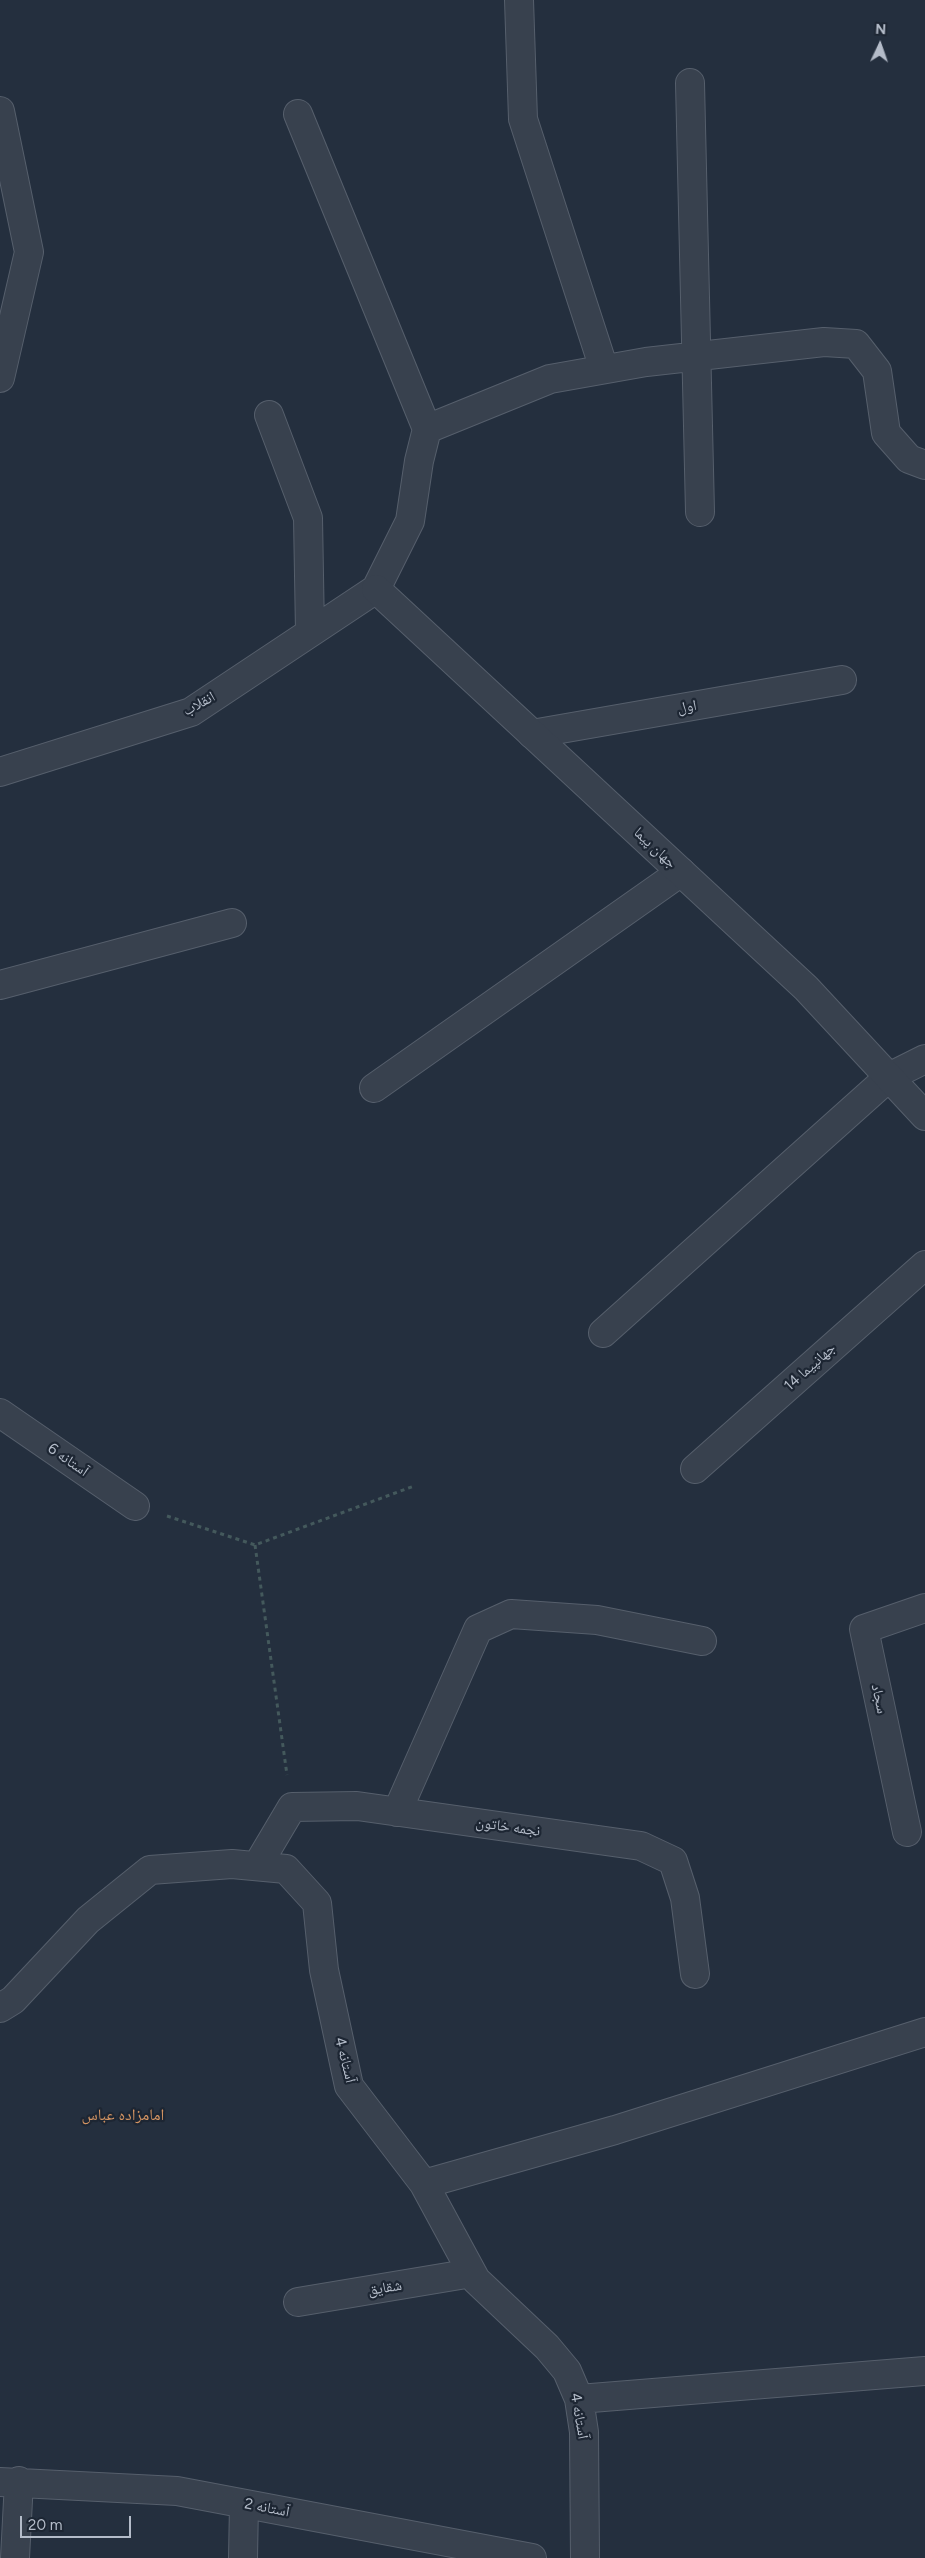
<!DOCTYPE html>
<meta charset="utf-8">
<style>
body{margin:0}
#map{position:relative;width:925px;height:2558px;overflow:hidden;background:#242f3e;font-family:Figtree,sans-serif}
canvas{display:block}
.north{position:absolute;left:855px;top:20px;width:50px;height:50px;-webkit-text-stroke:4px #1d2633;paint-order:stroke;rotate:3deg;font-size:14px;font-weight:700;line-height:20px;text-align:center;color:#b4bcc9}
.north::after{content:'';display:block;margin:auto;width:18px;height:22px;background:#b4bcc9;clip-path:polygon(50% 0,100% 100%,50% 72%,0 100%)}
.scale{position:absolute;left:20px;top:2516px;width:111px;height:22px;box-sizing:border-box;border:2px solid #b4bcc9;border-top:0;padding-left:6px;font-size:15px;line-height:18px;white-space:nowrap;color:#b4bcc9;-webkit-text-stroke:4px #1d2633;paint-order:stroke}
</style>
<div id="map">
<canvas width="925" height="2558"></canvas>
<div class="north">N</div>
<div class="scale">20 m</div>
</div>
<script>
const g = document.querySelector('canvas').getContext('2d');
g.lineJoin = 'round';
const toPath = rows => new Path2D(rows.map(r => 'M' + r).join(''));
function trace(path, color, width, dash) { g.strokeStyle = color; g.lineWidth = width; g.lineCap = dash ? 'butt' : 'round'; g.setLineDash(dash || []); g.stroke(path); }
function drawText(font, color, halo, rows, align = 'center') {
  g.font = font + ' Figtree,"Noto Naskh Arabic",sans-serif'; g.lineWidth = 4.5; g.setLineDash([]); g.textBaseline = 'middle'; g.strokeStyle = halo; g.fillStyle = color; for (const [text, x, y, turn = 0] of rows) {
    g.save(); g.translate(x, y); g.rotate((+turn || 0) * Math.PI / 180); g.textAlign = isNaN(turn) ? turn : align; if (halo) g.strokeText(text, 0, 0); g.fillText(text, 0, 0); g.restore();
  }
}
const path = toPath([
 [167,1516,255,1545,414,1486],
 [255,1545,287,1775]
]);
const minor = toPath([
 [519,0,523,119,604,369],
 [690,83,700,512],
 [298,114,427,429],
 [269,415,308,518,310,632],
 [532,734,842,680],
 [0,772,191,712,376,589,410,521,419,461,427,429,550,379,646,362,824,342,856,344,877,371,886,433,909,459,925,465],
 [0,985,232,923],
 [374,1088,681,872],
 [603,1333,889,1077,925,1059],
 [0,1413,135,1506],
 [695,1469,925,1265],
 [397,1812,478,1629,511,1614,597,1620,702,1641],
 [907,1832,864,1629,925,1608],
 [257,1866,292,1807,357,1806,641,1846,673,1861,685,1898,695,1974],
 [0,2008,13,2000,88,1920,150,1870,232,1864,286,1869,317,1903,324,1970,349,2086,424,2184,476,2280,547,2347,567,2371,579,2399,584,2432,585,2558],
 [424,2184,615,2130,925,2032],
 [298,2302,472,2273],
 [579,2399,925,2371],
 [0,2482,177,2491,532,2558],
 [15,2558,19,2481],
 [243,2558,244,2504]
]);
const tertiary = toPath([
 [0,111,29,252,0,378],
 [376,589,806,988,925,1116]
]);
const streetNames = [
 ["انقلاب",199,704,-29],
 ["اول",687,707,-10],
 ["جهان پیما",655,848,43],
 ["جهانپیما 14",810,1367,-42],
 ["آستانه 6",68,1460,35],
 ["سجاد",879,1699,78],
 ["نجمه خاتون",508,1827,8],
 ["آستانه 4",345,2060,76],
 ["شقایق",385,2288,-9],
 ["آستانه 4",579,2416,80],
 ["آستانه 2",267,2508,11]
];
const neighbourhoodNames = [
 ["امامزاده عباس",123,2115]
];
trace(minor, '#565f6c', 30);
trace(tertiary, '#565f6c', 30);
trace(path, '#44595c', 3, [4, 4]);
trace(minor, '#38414e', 28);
trace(tertiary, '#38414e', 28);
drawText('15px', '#b4bcc9', '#1d2633', streetNames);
drawText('16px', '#d59563', '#1d2633', neighbourhoodNames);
</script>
